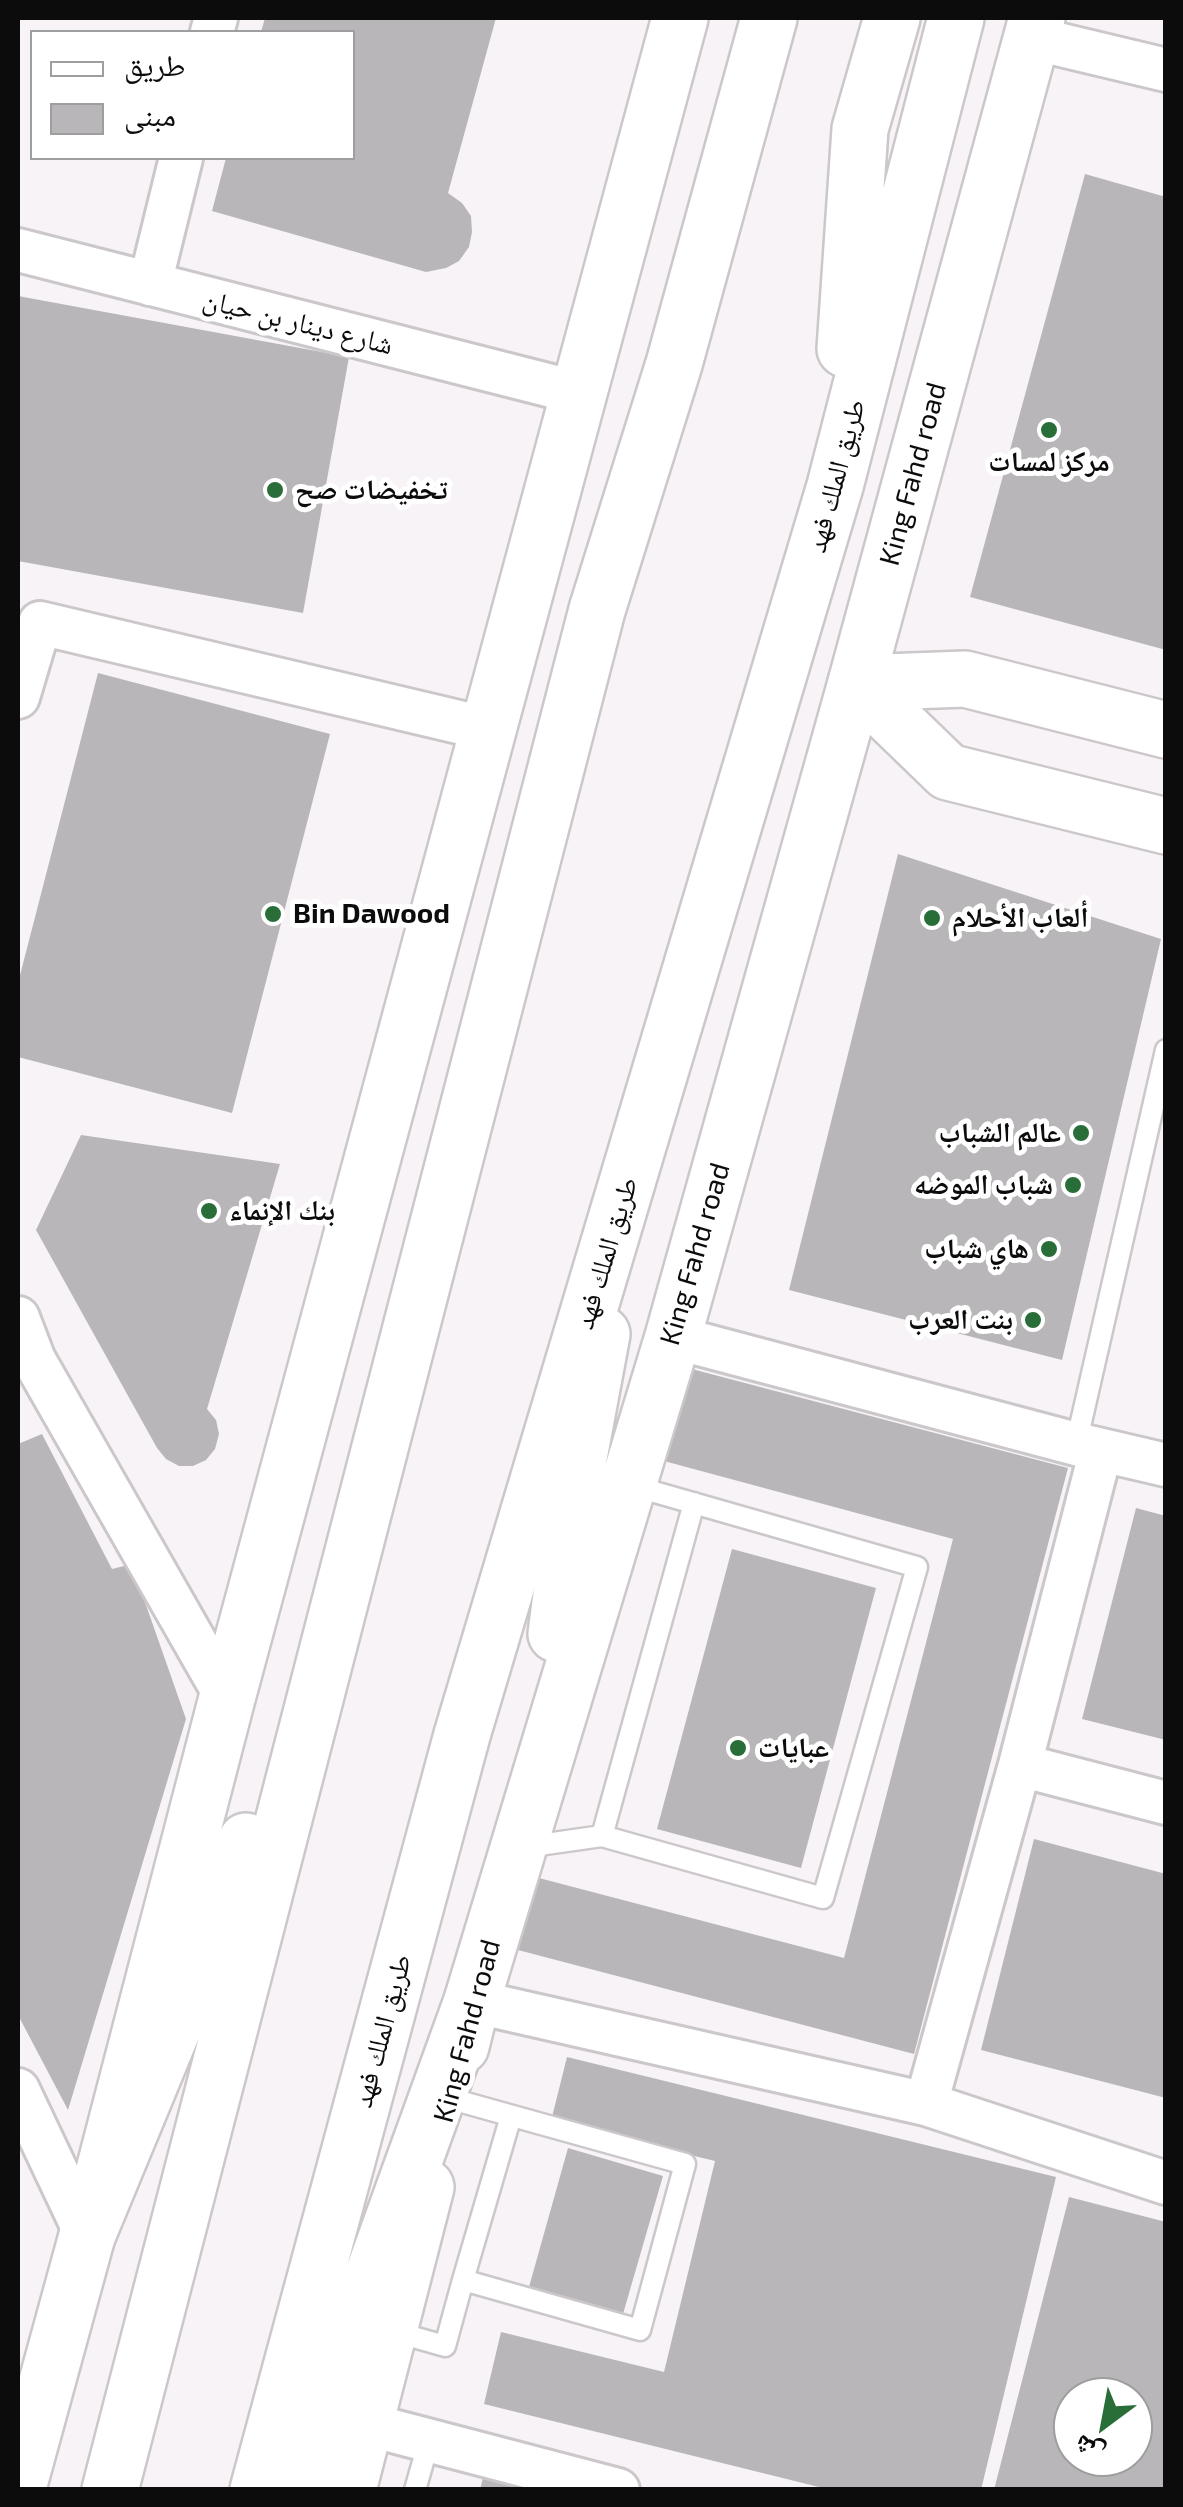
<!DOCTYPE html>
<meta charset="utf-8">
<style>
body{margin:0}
#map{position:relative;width:1183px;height:2507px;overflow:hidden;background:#f7f3f7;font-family:"Exo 2","Noto Naskh Arabic",sans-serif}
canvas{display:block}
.frame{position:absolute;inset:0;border:20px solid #0d0c0d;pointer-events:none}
.legend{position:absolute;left:30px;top:30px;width:325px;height:130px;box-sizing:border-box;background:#fff;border:2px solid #9e9e9e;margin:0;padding:12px 18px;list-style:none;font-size:30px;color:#0d0c0d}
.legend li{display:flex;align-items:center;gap:20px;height:50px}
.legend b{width:50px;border:2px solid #9e9e9e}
.north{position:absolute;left:1053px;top:2377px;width:100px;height:100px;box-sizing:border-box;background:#fff;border:2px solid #9e9e9e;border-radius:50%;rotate:212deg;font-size:28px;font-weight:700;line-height:40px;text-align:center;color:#0d0c0d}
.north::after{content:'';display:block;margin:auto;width:35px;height:45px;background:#296e39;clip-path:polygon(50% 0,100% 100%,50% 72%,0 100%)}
</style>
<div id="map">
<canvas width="1183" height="2507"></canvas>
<div class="frame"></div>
<ul class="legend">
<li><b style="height:12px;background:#fff"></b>طريق</li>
<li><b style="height:28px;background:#b9b6b9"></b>مبنى</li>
</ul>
<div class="north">ش</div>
</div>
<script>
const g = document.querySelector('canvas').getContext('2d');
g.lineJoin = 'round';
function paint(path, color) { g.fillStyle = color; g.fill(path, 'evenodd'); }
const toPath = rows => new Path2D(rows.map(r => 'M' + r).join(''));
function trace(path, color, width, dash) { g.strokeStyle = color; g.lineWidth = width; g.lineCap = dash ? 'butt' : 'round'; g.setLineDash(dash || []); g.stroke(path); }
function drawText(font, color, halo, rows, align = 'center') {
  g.font = font + ' "Exo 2","Noto Naskh Arabic",sans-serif'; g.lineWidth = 10; g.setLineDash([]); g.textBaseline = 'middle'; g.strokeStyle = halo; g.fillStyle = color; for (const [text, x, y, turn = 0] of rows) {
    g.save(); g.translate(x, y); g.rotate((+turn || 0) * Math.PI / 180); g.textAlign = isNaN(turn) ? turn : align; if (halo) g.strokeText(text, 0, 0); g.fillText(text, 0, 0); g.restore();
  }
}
const building = toPath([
 [265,18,496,18,448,193,462,203,471,216,472,232,469,247,459,261,446,268,426,272,212,211,226,158,352,158,352,32,261,32],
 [1085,174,1166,197,1166,650,970,597],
 [18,296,349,357,303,613,18,561],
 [98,673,330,734,232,1113,18,1057,18,983],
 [898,854,1161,939,1062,1360,789,1290],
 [81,1135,280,1164,207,1409,216,1420,219,1434,215,1449,206,1460,193,1466,179,1466,166,1459,157,1448,36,1230],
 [688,1368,1068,1468,914,2054,518,1950,539,1878,844,1958,953,1539,664,1461],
 [42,1434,112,1569,128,1565,146,1605,186,1719,68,2110,18,2015,18,1444],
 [1136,1508,1166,1516,1166,1740,1082,1719],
 [732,1549,876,1588,801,1868,657,1829],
 [1034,1839,1166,1874,1166,2098,981,2050],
 [567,2057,1056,2177,981,2490,831,2490,484,2404,501,2332,664,2372,715,2161,551,2121],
 [568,2148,663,2176,623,2314,529,2287],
 [1069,2197,1166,2222,1166,2490,994,2490],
 [1073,2397,1133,2397,1133,2457,1073,2457],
 [485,2469,560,2490,480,2490]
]);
const lane = toPath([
 [1076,1444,1166,1050],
 [602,1836,694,1503],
 [525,1847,602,1836,823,1898,917,1567,630,1485],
 [463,2280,511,2116],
 [392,2331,445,2346,463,2280,640,2330,685,2164,448,2098],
 [415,2490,429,2441]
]);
const street = toPath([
 [212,32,216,18],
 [1032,38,1166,70],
 [18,250,579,393],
 [150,284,181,158],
 [18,697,40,623,488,729],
 [18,1318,34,1360,227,1698],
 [673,1337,1076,1444,1166,1465],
 [1020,1765,1166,1803],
 [472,2001,926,2104,1166,2183],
 [18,2090,87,2236],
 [926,2104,1020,1765,1101,1450],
 [366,2424,618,2490]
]);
const secondary = toPath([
 [856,683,948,772,1166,826],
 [856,683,965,679,1166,730]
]);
const primary = toPath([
 [556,1634,578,1463,602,1334],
 [461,2046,472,2001,673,1337,856,683,1037,18],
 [18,2488,87,2236,227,1698,680,18],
 [348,2490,426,2187]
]);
const highway = toPath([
 [845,349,860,129,892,18],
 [87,2236,212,1934,246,1841],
 [110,2490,597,610,674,364,769,18],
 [258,2490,462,1735,835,486,956,18],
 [295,2490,472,2001]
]);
const markers = [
 [1049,430,10,"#296e39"],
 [275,490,10,"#296e39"],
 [273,914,10,"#296e39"],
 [932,918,10,"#296e39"],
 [1081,1133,10,"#296e39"],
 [1073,1185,10,"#296e39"],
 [209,1211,10,"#296e39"],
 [1049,1249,10,"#296e39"],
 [1033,1320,10,"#296e39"],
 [738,1748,10,"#296e39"]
];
const streetNames = [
 ["شارع دينار بن حيان",298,322,14],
 ["King Fahd road",913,474,-75],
 ["طريق الملك فهد",836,476,-75],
 ["طريق الملك فهد",606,1253,-73],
 ["King Fahd road",695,1254,-74],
 ["طريق الملك فهد",382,2031,-75],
 ["King Fahd road",467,2031,-75]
];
const poiNames = [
 ["مركز لمسات",1049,462,"center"],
 ["تخفيضات صح",295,490],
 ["Bin Dawood",293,914],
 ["ألعاب الأحلام",952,918],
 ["عالم الشباب",1061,1133,"right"],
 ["شباب الموضه",1053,1185,"right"],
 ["بنك الإنماء",229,1211],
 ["هاي شباب",1029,1249,"right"],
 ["بنت العرب",1013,1320,"right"],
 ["عبايات",758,1748]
];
paint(building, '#b9b6b9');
trace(lane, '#cbc7ca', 25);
trace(street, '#cbc7ca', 48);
trace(secondary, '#cbc7ca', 60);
trace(primary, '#cbc7ca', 60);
trace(highway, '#cbc7ca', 60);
trace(lane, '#fff', 20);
trace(street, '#fff', 42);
trace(secondary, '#fff', 55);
trace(primary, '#fff', 55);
trace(highway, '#fff', 55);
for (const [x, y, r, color] of markers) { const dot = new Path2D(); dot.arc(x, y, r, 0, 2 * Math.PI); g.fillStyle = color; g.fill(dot); trace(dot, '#fff', 4); }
drawText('28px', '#0d0c0d', '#fff', streetNames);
drawText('bold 28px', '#0d0c0d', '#fff', poiNames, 'left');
</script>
